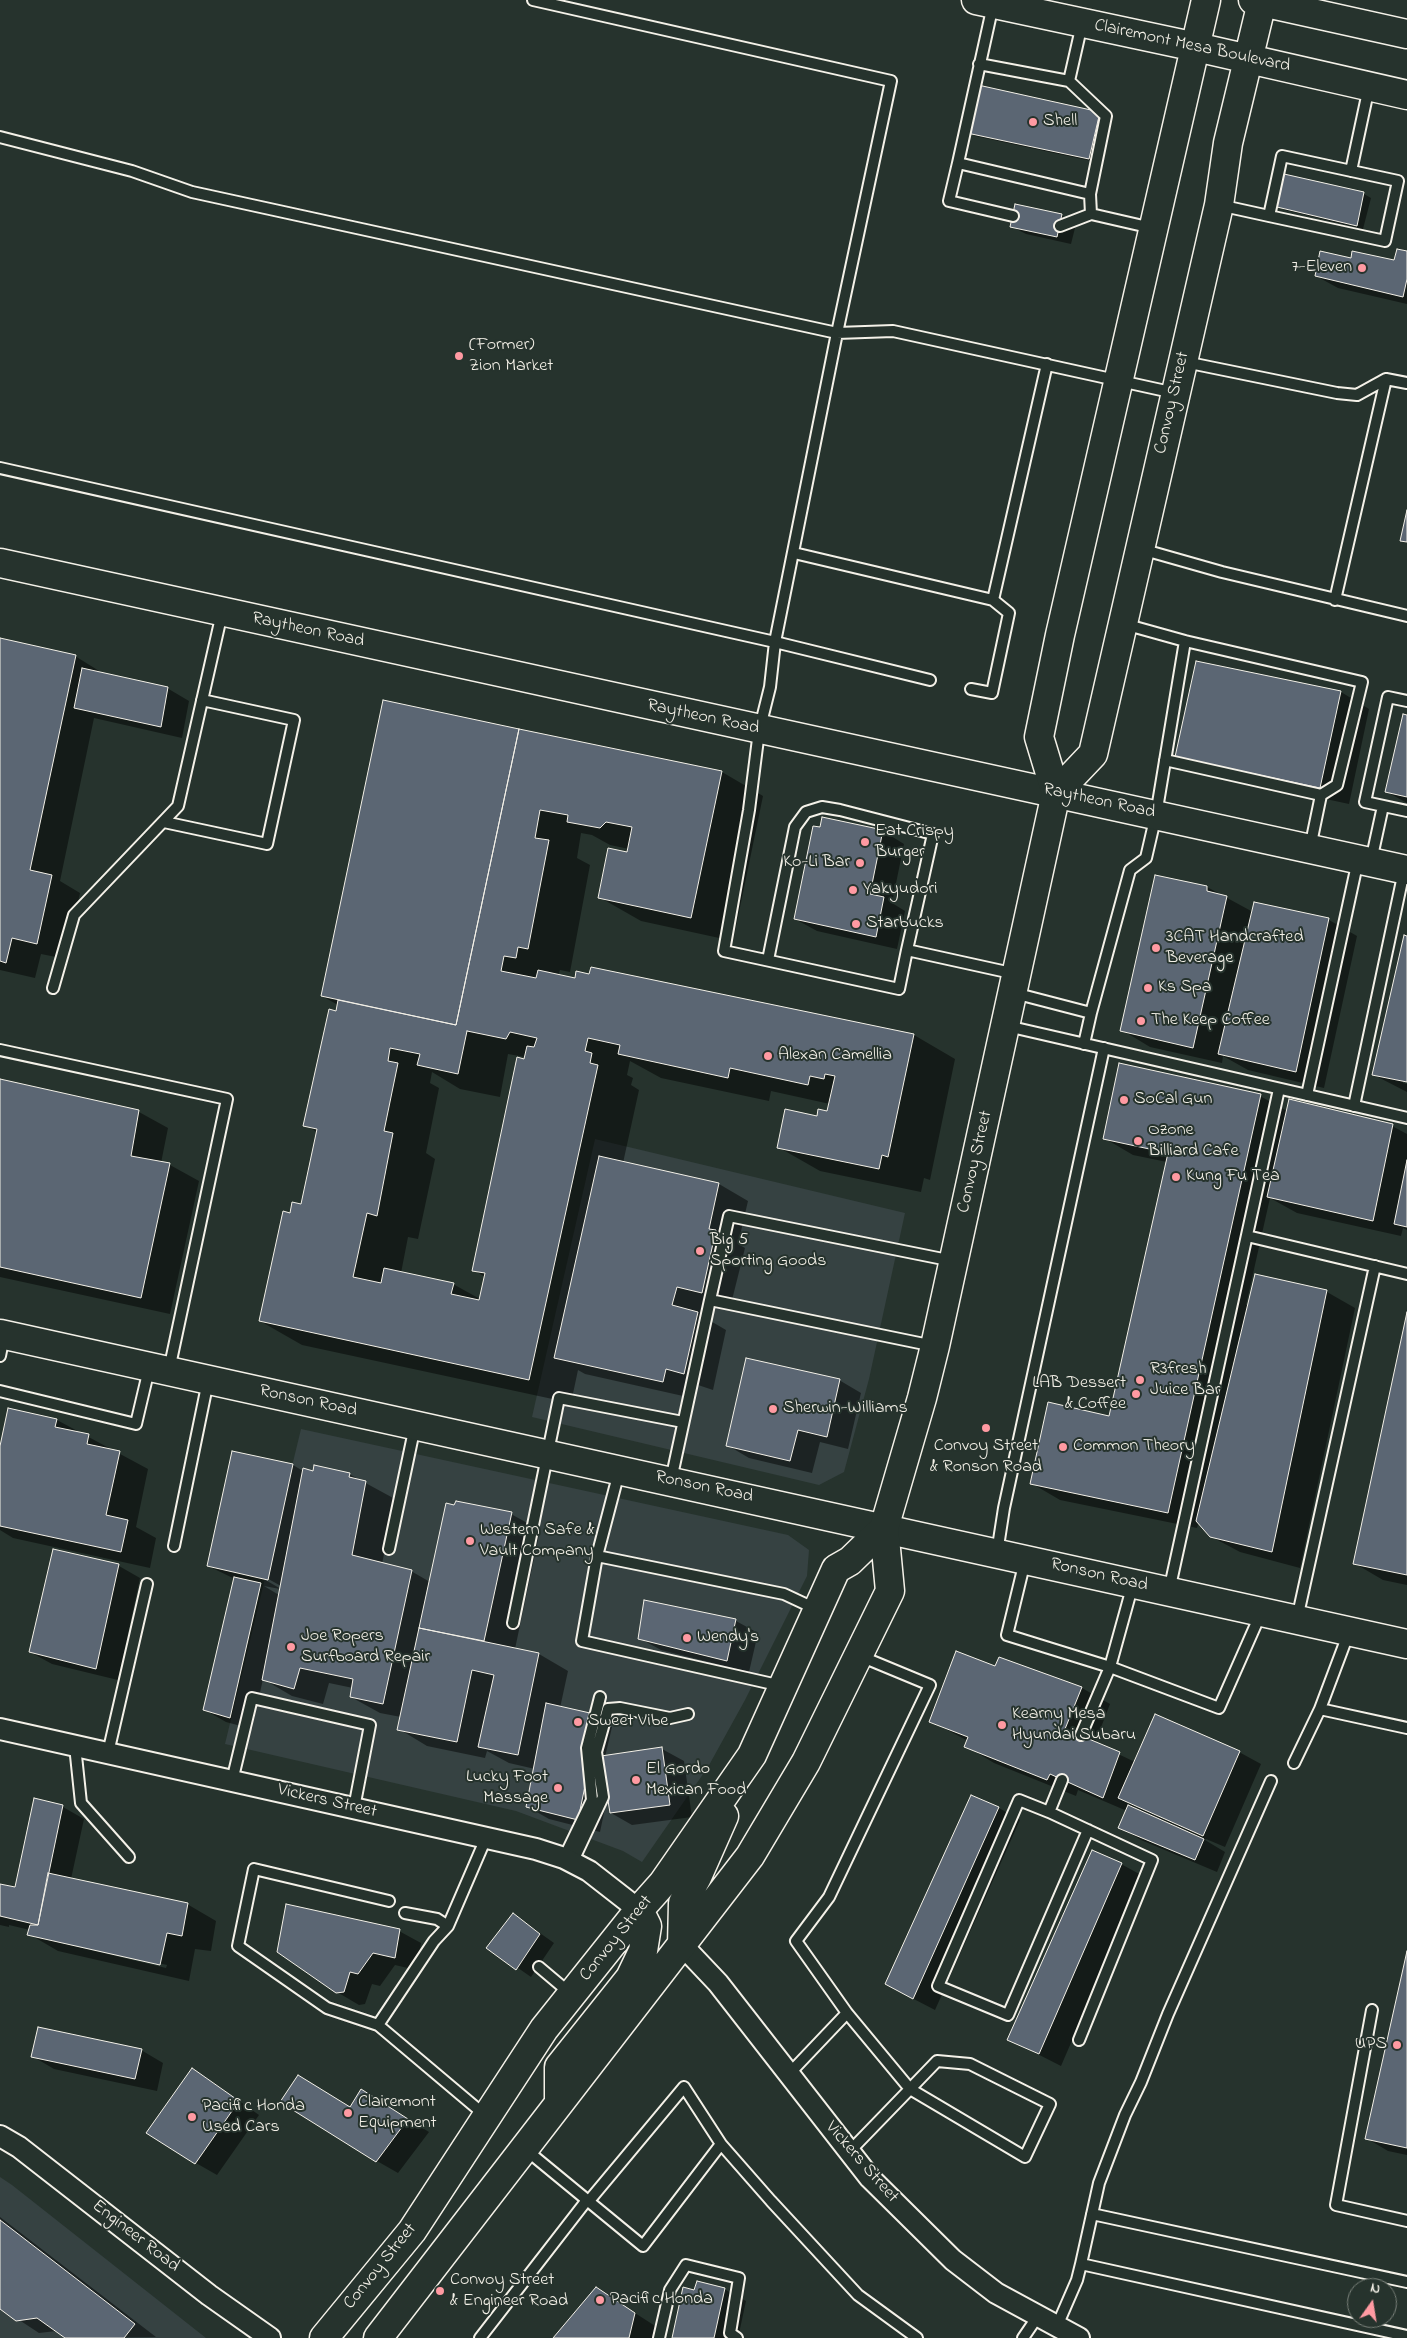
<!DOCTYPE html>
<style>
body{margin:0}
#map{position:relative;width:1407px;height:2338px;overflow:hidden;background:#26332d;font-family:"Indie Flower",sans-serif}
canvas{display:block}
.north{position:absolute;left:1347px;top:2278px;width:50px;height:50px;box-sizing:border-box;background:#26332d;border:1px solid #787f78;border-radius:50%;rotate:13deg;font-size:14px;font-weight:700;line-height:20px;text-align:center;color:#f4f1e8}
.north::after{content:'';display:block;margin:auto;width:18px;height:22px;background:#ff9aa2;clip-path:polygon(50% 0,100% 100%,50% 72%,0 100%)}
</style>
<div id="map">
<canvas width="1407" height="2338"></canvas>
<div class="north">N</div>
</div>
<script>
const g = document.querySelector('canvas').getContext('2d');
g.lineJoin = 'round';
function paint(path, color) { g.fillStyle = color; g.fill(path, 'evenodd'); }
const toPath = rows => new Path2D(rows.map(r => 'M' + r).join(''));
function trace(path, color, width, dash) { g.strokeStyle = color; g.lineWidth = width; g.lineCap = dash ? 'butt' : 'round'; g.setLineDash(dash || []); g.stroke(path); }
function drawText(font, color, halo, rows, align = 'center') {
  g.font = font + ' "Indie Flower",sans-serif'; g.lineWidth = 4; g.setLineDash([]); g.textBaseline = 'middle'; g.strokeStyle = halo; g.fillStyle = color; for (const [text, x, y, turn = 0] of rows) {
    g.save(); g.translate(x, y); g.rotate((+turn || 0) * Math.PI / 180); g.textAlign = isNaN(turn) ? turn : align; if (halo) g.strokeText(text, 0, 0); g.fillText(text, 0, 0); g.restore();
  }
}
const built = toPath([
 [595,1139,905,1213,869,1379,844,1472,819,1485,532,1417],
 [301,1429,788,1535,809,1550,807,1576,745,1700,708,1767,642,1862,623,1851,516,1811,225,1744],
 [0,2177,12,2185,206,2338,0,2338]
]);
const shadow = toPath([
 [979,86,1106,117,1096,162,975,136,968,132],
 [1285,176,1364,194,1371,198,1363,229,1285,210,1278,206],
 [1061,215,1076,224,1071,244,1026,234,1011,226],
 [1407,253,1407,304,1338,288,1316,276,1352,259,1395,262],
 [0,639,75,656,104,674,167,688,189,701,182,738,94,718,60,881,80,893,66,959,41,954,35,978,0,970],
 [1341,692,1369,709,1349,804,1205,773,1176,756],
 [1407,716,1407,803,1387,792],
 [519,730,722,772,763,796,733,941,641,921,599,897,628,854,629,849,610,845,592,835,581,833,577,858,590,865,570,972,560,970,558,976,914,1035,955,1059,930,1180,924,1178,921,1192,820,1171,778,1147,818,1117,828,1112,830,1104,771,1091,769,1101,661,1078,630,1061,627,1075,633,1078,631,1085,639,1090,623,1163,719,1184,748,1201,738,1244,745,1248,730,1308,706,1303,702,1316,726,1330,713,1390,695,1384,692,1398,585,1374,578,1370,571,1403,302,1345,260,1321,291,1214,302,1205,317,1132,305,1125,338,1005,322,996],
 [508,1054,525,1057,474,1270,485,1277,480,1299,453,1284,401,1273,408,1237,418,1239,435,1159,426,1153,439,1088,430,1083,432,1072,460,1089,500,1097],
 [883,831,904,844,892,903,905,911,897,949,817,931,795,919],
 [1207,887,1253,912,1329,920,1357,936,1324,1088,1248,1070,1223,1056,1222,1063,1150,1047,1122,1030],
 [1407,937,1407,1081,1403,1080,1403,1083,1407,1084,1407,1092,1374,1075],
 [0,1080,139,1112,168,1128,161,1163,170,1165,199,1181,170,1314,0,1277],
 [1260,1096,1287,1111,1392,1126,1407,1134,1407,1230,1403,1228,1401,1236,1297,1213,1270,1198,1246,1305,1327,1292,1355,1308,1300,1568,1240,1552,1210,1536,1199,1521,1197,1528,1060,1500,1031,1483,1110,1418,1167,1162,1133,1155,1104,1138],
 [1407,1318,1407,1585,1383,1580,1354,1563],
 [839,1380,861,1393,848,1449,820,1442,812,1473,749,1458,727,1445],
 [57,1420,148,1469,136,1527,156,1538,150,1568,13,1538,0,1530,0,1452],
 [293,1465,303,1471,349,1474,395,1499,382,1564,411,1571,430,1582,511,1514,540,1530,515,1649,539,1654,568,1671,560,1708,590,1714,612,1727,605,1757,662,1749,684,1761,692,1817,632,1825,611,1813,608,1794,600,1832,549,1819,528,1807,535,1769,509,1763,487,1751,485,1758,427,1746,399,1729,401,1717,380,1713,351,1697,353,1688,329,1683,323,1704,292,1696,263,1679,252,1729,226,1722,205,1710,235,1579,208,1566],
 [263,1576,281,1586,281,1589,262,1578],
 [264,1586,280,1589,279,1595],
 [54,1551,119,1566,140,1578,118,1680,52,1664,30,1652],
 [645,1601,736,1621,758,1633,749,1672,661,1650,639,1638],
 [996,1667,1082,1688,1110,1704,1095,1743,1135,1762,1239,1752,1261,1764,1225,1847,1206,1839,1205,1840,1225,1852,1217,1872,1141,1840,1120,1827,1127,1811,1078,1790,1076,1796,994,1763,966,1746,968,1741,931,1721],
 [1135,1807,1142,1811,1141,1813,1134,1809],
 [972,1797,999,1808,1020,1820,935,2010,908,1996],
 [63,1807,84,1819,71,1879,187,1904,216,1921,211,1951,195,1949,189,1981,58,1951,29,1934,30,1930,9,1925,9,1927,0,1925,0,1885,16,1889],
 [53,1941,60,1941,167,1965,166,1968],
 [1121,1864,1143,1876,1061,2066,1008,2039],
 [513,1914,554,1943,531,1977,488,1947],
 [399,1931,421,1943,416,1970,395,1965,380,1986,372,1984,365,2004,359,2005,337,1992,279,1951],
 [1407,1957,1407,2155,1388,2151,1366,2138],
 [141,2050,163,2063,157,2091,54,2069,32,2056],
 [192,2070,214,2083,259,2115,217,2175,196,2163],
 [362,2090,429,2132,398,2173,377,2161],
 [0,2217,156,2337,67,2338,56,2331,39,2333,4,2310,0,2310],
 [596,2288,663,2331,661,2338,555,2338],
 [724,2289,746,2301,738,2338,674,2338,694,2291]
]);
const building = toPath([
 [978,85,1100,112,1089,159,967,133,978,85],
 [1284,174,1364,192,1357,226,1277,207,1284,174],
 [1015,204,1062,214,1057,237,1010,227,1015,204],
 [1397,249,1407,251,1407,279,1403,297,1315,276,1320,251,1351,258,1352,251,1394,260,1397,249],
 [1407,510,1407,542,1400,541,1407,510],
 [0,638,76,655,30,870,52,875,37,944,12,938,6,963,0,961,0,638],
 [1196,661,1341,691,1320,788,1175,757,1196,661],
 [82,668,168,687,161,727,74,708,82,668],
 [383,700,519,729,456,1025,321,996,383,700],
 [1403,714,1407,715,1407,797,1385,792,1403,714],
 [519,729,722,771,691,918,598,898,608,848,627,852,632,827,606,822,600,828,567,822,568,815,540,810,535,838,549,840,528,949,518,947,516,958,504,956,501,971,536,978,538,970,575,978,576,971,589,974,591,967,914,1034,888,1157,882,1155,879,1169,777,1148,785,1109,817,1116,818,1109,827,1111,835,1076,825,1074,824,1079,810,1076,808,1085,730,1068,728,1078,618,1054,620,1045,588,1038,585,1051,592,1053,590,1063,598,1065,529,1380,259,1321,283,1211,290,1213,292,1202,301,1204,317,1129,303,1126,329,1009,336,1011,338,1000,456,1025,519,729],
 [467,1031,506,1039,510,1032,537,1038,534,1047,527,1046,524,1059,517,1057,472,1271,485,1273,479,1300,451,1294,454,1283,384,1268,381,1283,353,1277,367,1213,377,1216,393,1133,384,1131,398,1063,388,1061,390,1048,420,1054,417,1065,458,1074,467,1031],
 [822,817,883,830,870,894,884,897,876,937,794,919,813,826,820,827,822,817],
 [1155,875,1207,886,1207,891,1227,896,1193,1048,1120,1031,1155,875],
 [1254,902,1329,918,1296,1072,1218,1054,1254,902],
 [1404,935,1407,936,1407,1082,1372,1075,1404,935],
 [1119,1063,1261,1094,1168,1513,1030,1484,1048,1402,1109,1416,1168,1153,1103,1139,1119,1063],
 [0,1079,139,1110,131,1156,170,1163,141,1298,0,1267,0,1079],
 [1289,1099,1393,1124,1373,1221,1267,1197,1289,1099],
 [599,1156,719,1183,709,1229,716,1230,702,1293,677,1287,672,1305,698,1312,684,1374,666,1369,663,1382,554,1358,599,1156],
 [1407,1160,1407,1227,1394,1224,1407,1160],
 [1255,1274,1327,1290,1272,1552,1210,1537,1196,1521,1255,1274],
 [1407,1312,1407,1575,1353,1564,1407,1312],
 [746,1358,840,1379,827,1437,798,1430,790,1461,726,1446,746,1358],
 [8,1408,57,1419,55,1427,89,1434,87,1444,120,1451,106,1515,128,1520,121,1552,0,1526,0,1446,8,1408],
 [232,1451,293,1464,268,1580,207,1566,232,1451],
 [314,1465,350,1473,349,1477,366,1481,352,1555,412,1570,383,1704,350,1697,353,1679,300,1668,294,1689,262,1680,303,1468,313,1471,314,1465],
 [456,1501,512,1512,484,1641,419,1628,446,1503,454,1505,456,1501],
 [53,1549,119,1564,96,1669,29,1652,53,1549],
 [234,1577,261,1583,230,1718,203,1710,234,1577],
 [644,1600,736,1619,727,1661,638,1639,644,1600],
 [419,1628,539,1653,518,1755,478,1747,494,1675,472,1670,457,1742,397,1730,419,1628],
 [956,1651,995,1666,999,1657,1082,1687,1065,1729,1120,1752,1103,1798,1050,1774,1047,1780,964,1747,968,1737,929,1722,956,1651],
 [546,1703,590,1713,582,1752,585,1786,578,1820,526,1807,546,1703],
 [1155,1714,1240,1751,1203,1836,1118,1798,1155,1714],
 [662,1747,670,1805,610,1813,601,1756,662,1747],
 [971,1795,999,1807,913,1999,885,1984,971,1795],
 [34,1798,63,1805,38,1925,0,1916,0,1884,15,1887,34,1798],
 [1128,1805,1204,1839,1195,1860,1118,1828,1128,1805],
 [1092,1850,1122,1863,1039,2054,1007,2040,1092,1850],
 [48,1873,188,1903,182,1936,167,1933,160,1965,27,1935,30,1925,38,1925,48,1873],
 [286,1904,400,1929,395,1958,373,1953,358,1974,350,1972,344,1992,336,1993,277,1952,286,1904],
 [513,1913,540,1934,516,1970,486,1948,513,1913],
 [1407,1951,1407,2148,1365,2139,1407,1951],
 [38,2027,142,2049,135,2079,31,2057,38,2027],
 [192,2068,239,2101,195,2164,146,2133,192,2068],
 [298,2075,350,2107,361,2089,408,2119,376,2162,280,2102,298,2075],
 [0,2220,135,2324,124,2338,65,2338,37,2318,16,2321,0,2309,0,2220],
 [697,2281,725,2288,714,2338,672,2338,683,2287,694,2290,697,2281],
 [596,2287,635,2313,629,2338,553,2338,596,2287]
]);
const lane = toPath([
 [993,5,958,163,1090,194,1091,214,1152,228],
 [1082,24,1069,81,1106,116,1090,194],
 [979,64,1069,81],
 [0,137,132,171,192,192,837,333,891,81,533,0],
 [958,163,949,201,1013,216],
 [1351,171,1369,87],
 [1219,205,1269,216,1282,156,1398,181,1385,241,1269,216],
 [1060,226,1091,214],
 [1185,362,1337,393,1357,395,1386,379,1407,383],
 [0,468,775,642,930,680],
 [1141,549,1222,572,1407,616],
 [794,553,993,600,1047,364],
 [1335,600,1386,379],
 [1124,624,1185,641,1362,682,1337,785,1321,795,1165,760],
 [971,689,992,693,1009,613,993,600],
 [1407,701,1388,697,1365,802,1407,811],
 [164,822,267,844,294,720,202,700],
 [1310,848,1321,795],
 [1371,861,1383,806],
 [768,960,795,827,806,812,822,807,840,810,933,834,907,950],
 [1016,974,907,950,899,989,724,951,749,810,759,731,770,687,775,642,837,333,893,331,1175,393],
 [53,988,74,915,178,806,222,613],
 [1014,993,1091,1013,1130,870,1146,858,1156,815,1185,641],
 [1007,1026,1407,1118],
 [1084,1044,1091,1013],
 [0,1050,227,1099,169,1370],
 [1307,1095,1358,860],
 [1354,1106,1404,871],
 [1247,1236,1407,1274],
 [934,1346,710,1300,729,1216,953,1261],
 [0,1356,4,1336],
 [0,1391,136,1424,149,1369],
 [619,1472,597,1556,582,1641,782,1686],
 [671,1480,710,1300],
 [174,1546,208,1381],
 [389,1549,415,1426],
 [997,1553,1004,1508,1104,1048],
 [597,1556,784,1594,816,1609],
 [1025,1561,1007,1635,1110,1667,1219,1708,1261,1613],
 [1169,1591,1279,1089],
 [1297,1619,1375,1266],
 [513,1623,559,1398,683,1422],
 [1349,1632,1320,1709,1407,1728],
 [1081,1735,1110,1667,1133,1584],
 [75,1746,81,1803,129,1857],
 [108,1753,147,1584],
 [1294,1763,1320,1709],
 [1062,1780,1049,1812,1152,1860,1079,2040],
 [232,1781,252,1698,370,1725,354,1808],
 [1271,1781,1168,2014,1141,2082,1125,2115,1099,2183,1081,2264,1407,2336],
 [1049,1812,1019,1800,938,1986,1008,2015,1088,1830],
 [564,1858,592,1800,587,1748,600,1697],
 [572,1863,603,1797,596,1752,608,1709,620,1708,670,1718,688,1714],
 [405,1913,437,1919,448,1926],
 [539,1967,571,1994],
 [1372,2010,1336,2205,1407,2221],
 [378,2025,327,2008,238,1946,254,1869,389,1901],
 [789,2074,847,2013],
 [486,2116,378,2025,434,1941,448,1926,486,1838],
 [849,2152,910,2089,937,2061,970,2064,1050,2104,1025,2157,910,2089,847,2013,796,1941,829,1897,930,1685,860,1656],
 [587,2200,643,2246,721,2144],
 [588,2202,684,2087,721,2144,771,2201,858,2295,917,2338],
 [1092,2214,1407,2282],
 [1057,2326,1077,2280,1081,2264],
 [480,2338,587,2200,525,2149],
 [659,2338,670,2290,686,2265,739,2278,730,2333,737,2338],
 [1023,2338,1038,2316]
]);
const street = toPath([
 [0,1729,536,1849,564,1858,589,1871,639,1910],
 [682,1945,718,1983,870,2178,953,2260,996,2293,1079,2338],
 [0,2136,19,2147,209,2295,270,2338]
]);
const secondary = toPath([
 [0,563,1407,870],
 [0,1334,1407,1644]
]);
const primary = toPath([
 [976,0,1196,47,1407,95],
 [1253,0,1407,34],
 [1056,793,1093,754,1219,205,1228,143,1262,2],
 [682,1945,683,1903,697,1877,724,1816],
 [559,2103,559,2067,630,1978,643,1951,647,1926,639,1910],
 [324,2338,412,2231,544,2029,639,1910,663,1883,752,1755,836,1569,850,1561,884,1528],
 [378,2338,750,1856,806,1762,890,1591,884,1528,922,1398,935,1346,1056,793,1039,737,1060,635,1206,0]
]);
const markers = [
 [1033,122,5,"#ff9aa2"],
 [1362,268,5,"#ff9aa2"],
 [459,356,5,"#ff9aa2"],
 [865,842,5,"#ff9aa2"],
 [860,863,5,"#ff9aa2"],
 [853,890,5,"#ff9aa2"],
 [856,924,5,"#ff9aa2"],
 [1156,948,5,"#ff9aa2"],
 [1148,988,5,"#ff9aa2"],
 [1141,1021,5,"#ff9aa2"],
 [768,1056,5,"#ff9aa2"],
 [1124,1100,5,"#ff9aa2"],
 [1138,1141,5,"#ff9aa2"],
 [1176,1177,5,"#ff9aa2"],
 [700,1251,5,"#ff9aa2"],
 [1140,1380,5,"#ff9aa2"],
 [1136,1394,5,"#ff9aa2"],
 [773,1409,5,"#ff9aa2"],
 [986,1428,5,"#ff9aa2"],
 [1063,1447,5,"#ff9aa2"],
 [470,1541,5,"#ff9aa2"],
 [687,1638,5,"#ff9aa2"],
 [291,1647,5,"#ff9aa2"],
 [578,1722,5,"#ff9aa2"],
 [1002,1725,5,"#ff9aa2"],
 [636,1780,5,"#ff9aa2"],
 [558,1788,5,"#ff9aa2"],
 [1397,2045,5,"#ff9aa2"],
 [348,2113,5,"#ff9aa2"],
 [192,2117,5,"#ff9aa2"],
 [440,2291,5,"#ff9aa2"],
 [600,2300,5,"#ff9aa2"]
];
const streetNames = [
 ["Clairemont Mesa Boulevard",1192,47,12],
 ["Convoy Street",1173,403,-77],
 ["Raytheon Road",308,631,12],
 ["Raytheon Road",703,718,12],
 ["Raytheon Road",1099,802,12],
 ["Convoy Street",976,1162,-77],
 ["Ronson Road",308,1402,12],
 ["Ronson Road",704,1488,12],
 ["Ronson Road",1099,1576,13],
 ["Vickers Street",327,1802,13],
 ["Convoy Street",617,1939,-51],
 ["Vickers Street",861,2163,49],
 ["Engineer Road",135,2237,38],
 ["Convoy Street",381,2267,-51]
];
const poiNames = [
 ["Shell",1043,122],
 ["7-Eleven",1352,268,"right"],
 ["(Former)",469,346],
 ["Zion Market",469,367],
 ["Eat Crispy",875,832],
 ["Burger",875,853],
 ["Ko-Li Bar",850,863,"right"],
 ["Yakyudori",863,890],
 ["Starbucks",866,924],
 ["3CAT Handcrafted",1166,938],
 ["Beverage",1166,959],
 ["Ks Spa",1158,988],
 ["The Keep Coffee",1151,1021],
 ["Alexan Camellia",778,1056],
 ["SoCal Gun",1134,1100],
 ["Ozone",1148,1131],
 ["Billiard Cafe",1148,1152],
 ["Kung Fu Tea",1186,1177],
 ["Big 5",710,1241],
 ["Sporting Goods",710,1262],
 ["R3fresh",1150,1370],
 ["Juice Bar",1150,1391],
 ["LAB Dessert",1126,1384,"right"],
 ["& Coffee",1126,1405,"right"],
 ["Sherwin-Williams",783,1409],
 ["Convoy Street",986,1447,"center"],
 ["& Ronson Road",986,1468,"center"],
 ["Common Theory",1073,1447],
 ["Western Safe &",480,1531],
 ["Vault Company",480,1552],
 ["Joe Ropers",301,1637],
 ["Surfboard Repair",301,1658],
 ["Wendy's",697,1638],
 ["Kearny Mesa",1012,1715],
 ["Hyundai Subaru",1012,1736],
 ["Sweet Vibe",588,1722],
 ["El Gordo",646,1770],
 ["Mexican Food",646,1791],
 ["Lucky Foot",548,1778,"right"],
 ["Massage",548,1799,"right"],
 ["UPS",1387,2045,"right"],
 ["Clairemont",358,2103],
 ["Equipment",358,2124],
 ["Pacific Honda",202,2107],
 ["Used Cars",202,2128],
 ["Convoy Street",450,2281],
 ["& Engineer Road",450,2302],
 ["Pacific Honda",610,2300]
];
paint(built, '#364242');
paint(shadow, '#0007');
paint(building, '#5b6673');
trace(building, '#f4f1e8', 1);
trace(lane, '#f4f1e8', 14);
trace(street, '#f4f1e8', 24);
trace(secondary, '#f4f1e8', 31);
trace(primary, '#f4f1e8', 31);
trace(lane, '#26332d', 10);
trace(street, '#26332d', 20);
trace(secondary, '#26332d', 28);
trace(primary, '#26332d', 28);
for (const [x, y, r, color] of markers) { const dot = new Path2D(); dot.arc(x, y, r, 0, 2 * Math.PI); g.fillStyle = color; g.fill(dot); trace(dot, '#26332d', 2); }
drawText('18px', '#f4f1e8', '#26332d', streetNames);
drawText('18px', '#f4f1e8', '#26332d', poiNames, 'left');
</script>
